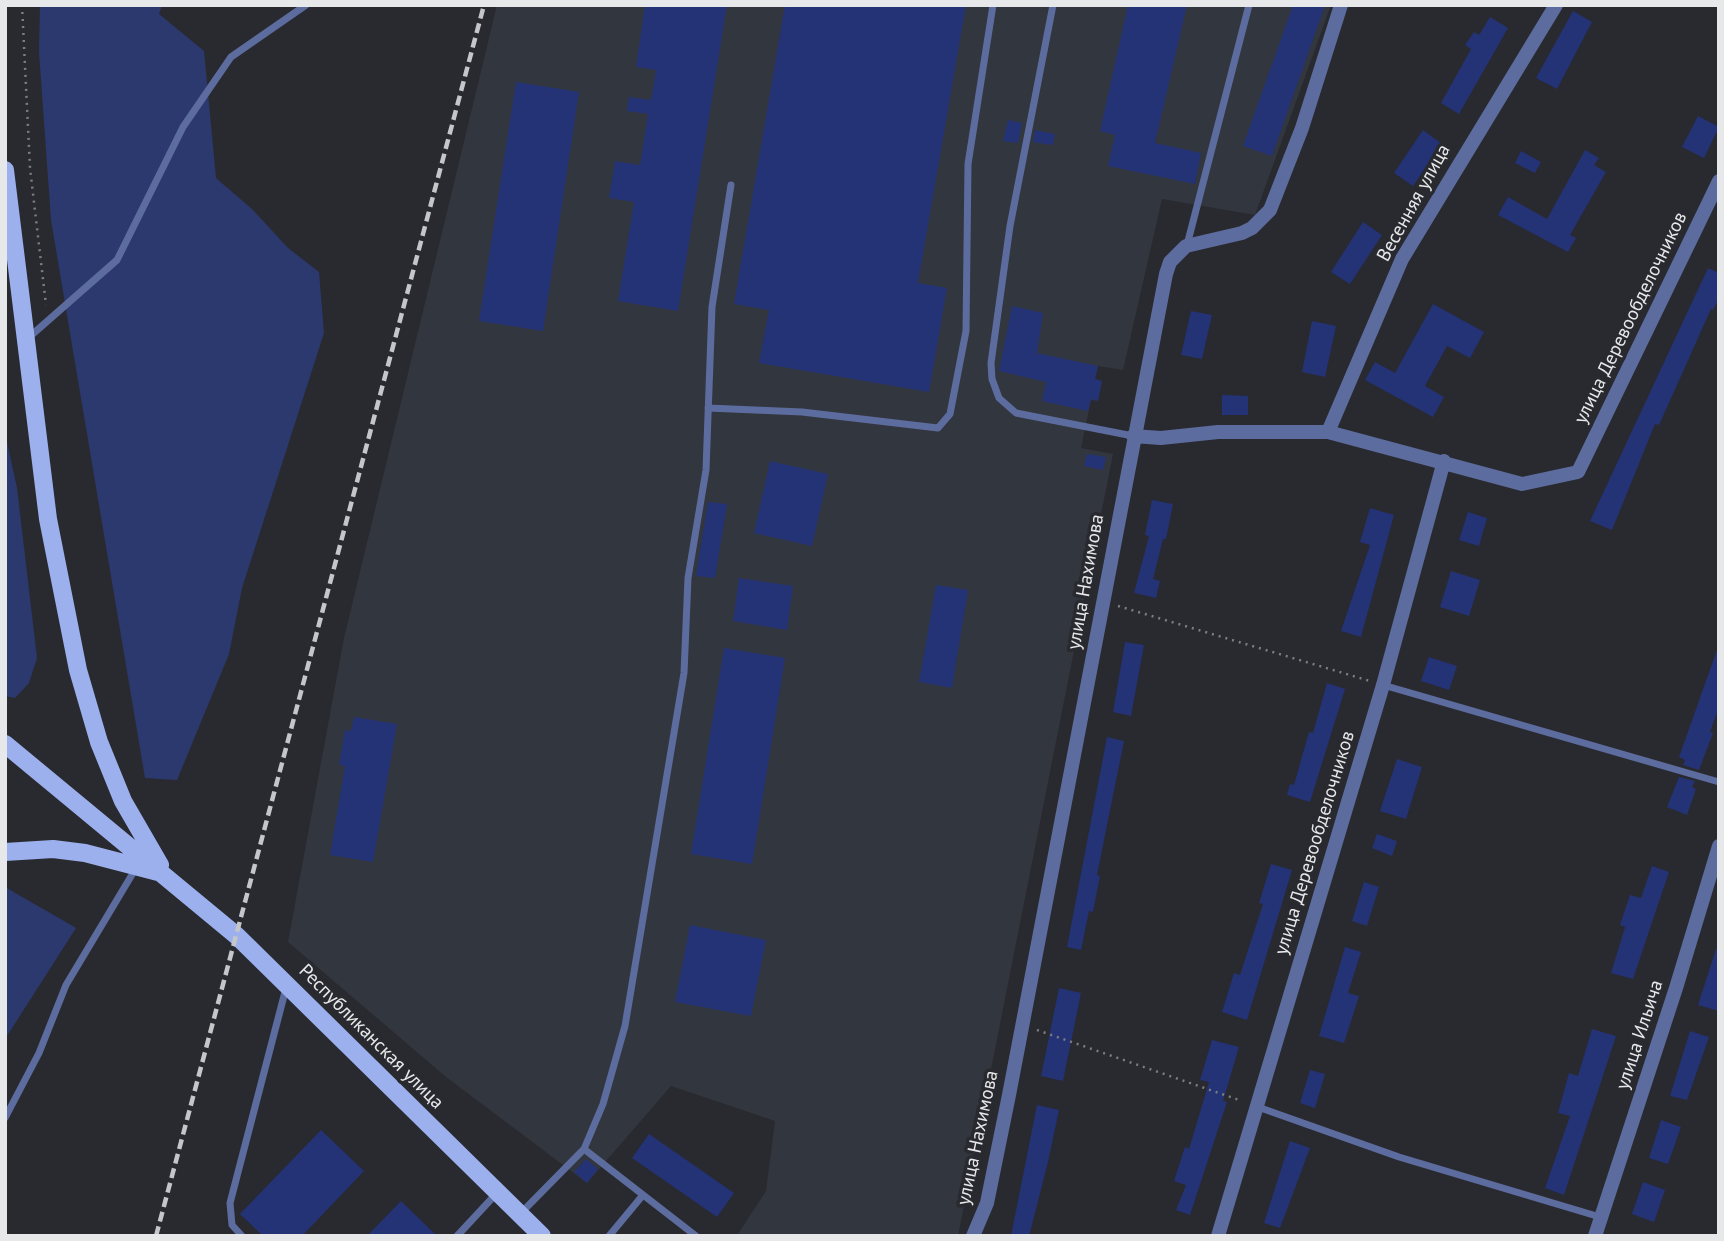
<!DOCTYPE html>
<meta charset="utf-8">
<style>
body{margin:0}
#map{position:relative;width:1724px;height:1241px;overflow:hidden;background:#292a2f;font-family:"PT Sans",sans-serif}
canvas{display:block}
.frame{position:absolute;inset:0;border:7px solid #e7e8ea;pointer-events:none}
</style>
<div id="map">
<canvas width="1724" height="1241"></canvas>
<div class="frame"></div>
</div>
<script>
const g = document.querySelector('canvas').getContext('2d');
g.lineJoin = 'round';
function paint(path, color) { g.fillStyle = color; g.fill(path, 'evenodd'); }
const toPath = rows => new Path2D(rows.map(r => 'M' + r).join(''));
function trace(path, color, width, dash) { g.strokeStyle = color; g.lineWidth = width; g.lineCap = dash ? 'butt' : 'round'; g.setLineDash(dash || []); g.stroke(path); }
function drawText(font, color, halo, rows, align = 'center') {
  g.font = font + ' "PT Sans",sans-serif'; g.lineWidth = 7; g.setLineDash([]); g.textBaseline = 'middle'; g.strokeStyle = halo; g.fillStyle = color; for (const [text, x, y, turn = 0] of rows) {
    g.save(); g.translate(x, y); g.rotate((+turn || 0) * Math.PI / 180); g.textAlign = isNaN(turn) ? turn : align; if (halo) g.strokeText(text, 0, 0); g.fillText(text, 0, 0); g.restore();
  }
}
const built = toPath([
 [497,5,1331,5,1255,215,1162,199,1123,370,1098,366,1095,379,1102,381,1098,401,1091,400,1081,448,1113,454,958,1236,738,1234,766,1191,775,1121,671,1086,587,1183,446,1077,288,942,344,638]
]);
const green = toPath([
 [40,5,162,5,159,14,204,51,216,178,253,210,288,248,319,272,324,333,242,588,229,654,177,780,145,778,51,220,39,52],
 [5,433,17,488,37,658,29,683,15,698,5,696],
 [5,887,76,928,5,1039]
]);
const building = toPath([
 [645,5,727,5,678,311,618,301,634,202,609,198,615,161,640,165,648,114,627,111,629,97,651,100,656,70,636,67],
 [785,5,966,5,918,283,947,288,929,392,759,363,769,310,734,304],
 [1128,5,1187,5,1155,143,1201,153,1195,184,1108,166,1115,135,1100,131],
 [1293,5,1325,5,1272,156,1243,146],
 [1573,11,1592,22,1557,89,1536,78],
 [1490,17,1508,28,1459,114,1441,103,1471,49,1465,45,1474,32,1479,35],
 [516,82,579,92,543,331,479,321],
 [1698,116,1719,127,1704,158,1682,147],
 [1008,120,1022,123,1018,143,1003,141],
 [1035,130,1055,134,1053,145,1033,142],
 [1423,130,1442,144,1413,186,1394,173],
 [1585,150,1599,158,1594,165,1606,172,1570,235,1576,238,1568,252,1498,215,1508,197,1547,219],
 [1521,151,1541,162,1535,173,1515,163],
 [1363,222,1382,235,1350,284,1331,272],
 [1708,268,1719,273,1719,298,1713,310,1711,309,1659,425,1655,424,1612,530,1590,521],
 [1433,304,1484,332,1470,358,1447,346,1425,386,1444,397,1433,417,1365,380,1375,362,1395,373],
 [1012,306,1043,313,1037,353,1098,366,1095,379,1102,381,1098,401,1091,399,1088,411,1042,401,1046,382,999,371],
 [1191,311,1212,315,1202,359,1181,355],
 [1312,321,1336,326,1325,377,1302,372],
 [1222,395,1248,396,1248,415,1222,415],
 [1087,454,1106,457,1103,470,1084,466],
 [770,461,828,474,812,546,754,533],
 [1152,500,1173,504,1166,539,1163,539,1153,579,1160,581,1156,598,1134,593,1149,536,1145,535],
 [708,502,727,504,715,578,696,576],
 [1370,508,1394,515,1361,637,1341,631,1370,545,1360,542],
 [1468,512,1487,518,1479,546,1459,540],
 [1451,571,1480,580,1469,616,1440,607],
 [739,578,793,586,787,630,733,621],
 [936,585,968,590,952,688,919,682],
 [1125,642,1144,645,1131,716,1113,712],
 [724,648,785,658,752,864,691,854],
 [1717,650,1719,707,1710,732,1713,733,1699,770,1683,765,1685,760,1679,757],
 [1429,657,1457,666,1449,690,1421,681],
 [1327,683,1345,689,1310,802,1287,795,1290,784,1294,785,1309,732,1313,733],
 [354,717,397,724,373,862,330,855,345,766,339,765,345,730,351,731],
 [1107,737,1124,741,1097,875,1100,876,1093,912,1089,911,1081,950,1067,947],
 [1397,759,1422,767,1406,819,1380,811],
 [1679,777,1695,781,1692,787,1696,789,1687,815,1667,807],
 [1377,834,1397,841,1392,856,1372,848],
 [1271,864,1292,870,1247,1020,1222,1012,1234,973,1240,975,1263,904,1259,903],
 [1652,866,1669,872,1633,979,1611,973,1625,927,1620,925,1630,895,1641,898],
 [1364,882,1379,887,1367,926,1352,921],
 [690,925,766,940,751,1016,675,1002],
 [1345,947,1361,952,1348,993,1359,996,1344,1043,1319,1036],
 [1716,949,1719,950,1719,1011,1698,1005],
 [1059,988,1081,993,1063,1081,1041,1076],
 [1592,1029,1616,1036,1564,1195,1545,1188,1570,1116,1558,1113,1569,1073,1578,1076],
 [1690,1031,1709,1037,1687,1100,1670,1096],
 [1212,1040,1239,1047,1223,1101,1227,1102,1190,1215,1176,1210,1186,1185,1174,1181,1185,1147,1189,1149,1209,1082,1200,1080],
 [1310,1070,1325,1074,1315,1108,1300,1103],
 [1037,1105,1059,1110,1048,1162,1029,1236,1011,1236],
 [1661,1120,1681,1127,1668,1164,1649,1158],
 [321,1130,364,1171,302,1236,263,1236,240,1214],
 [649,1134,734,1193,717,1217,632,1158],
 [1290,1141,1310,1148,1280,1228,1264,1223],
 [586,1159,598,1169,587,1183,574,1172],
 [1643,1182,1665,1190,1654,1222,1632,1214],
 [401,1201,437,1236,367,1236]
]);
const path = toPath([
 [22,5,30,168,46,305],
 [1118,606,1370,681],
 [1037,1030,1242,1101]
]);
const lane = toPath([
 [1053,5,1010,226,991,363,992,379,999,398,1016,413,1133,436],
 [1187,245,1249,5],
 [27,339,117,260,183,127,231,57,306,5],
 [708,408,802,412,938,428,950,414,966,331,968,164,993,5],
 [1383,685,1719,782],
 [1255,1106,1399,1157,1600,1217],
 [5,1118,39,1053,66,985,136,868],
 [584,1149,696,1236],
 [521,1213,584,1149,603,1104,625,1026,684,673,688,578,706,470,712,307,731,185],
 [242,1236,232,1225,230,1203,286,988],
 [457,1236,496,1194],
 [609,1236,643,1195]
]);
const street = toPath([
 [1328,432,1402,259,1556,5],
 [1133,436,1161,438,1218,432,1328,432,1522,484,1578,472,1719,181],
 [973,1236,987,1203,1009,1095,1166,274,1170,262,1186,246,1242,233,1252,228,1270,210,1302,128,1341,5],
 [1218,1236,1383,685,1444,461],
 [1595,1236,1676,988,1719,846]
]);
const primary = toPath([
 [5,170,48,519,78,670,99,742,123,801,160,865],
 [5,744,237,936,542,1236],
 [5,852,53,849,85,853,158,872]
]);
const rail = toPath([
 [156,1236,484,5]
]);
const streetNames = [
 ["Весенняя улица",1414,203,-61],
 ["улица Деревообделочников",1631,318,-64],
 ["улица Нахимова",1086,582,-80],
 ["улица Деревообделочников",1315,843,-73],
 ["улица Ильича",1640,1035,-72],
 ["Республиканская улица",371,1037,45],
 ["улица Нахимова",978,1138,-78]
];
paint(built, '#32363e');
paint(green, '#2c396f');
paint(building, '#243276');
trace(path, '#7d7e82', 2.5, [2, 5]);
trace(lane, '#5d6c9e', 7);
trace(street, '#5d6c9e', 14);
trace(primary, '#9db0ee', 18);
trace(rail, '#c5c6c9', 4.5, [10, 5]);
drawText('19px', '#e7e8ea', '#292a2f', streetNames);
</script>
